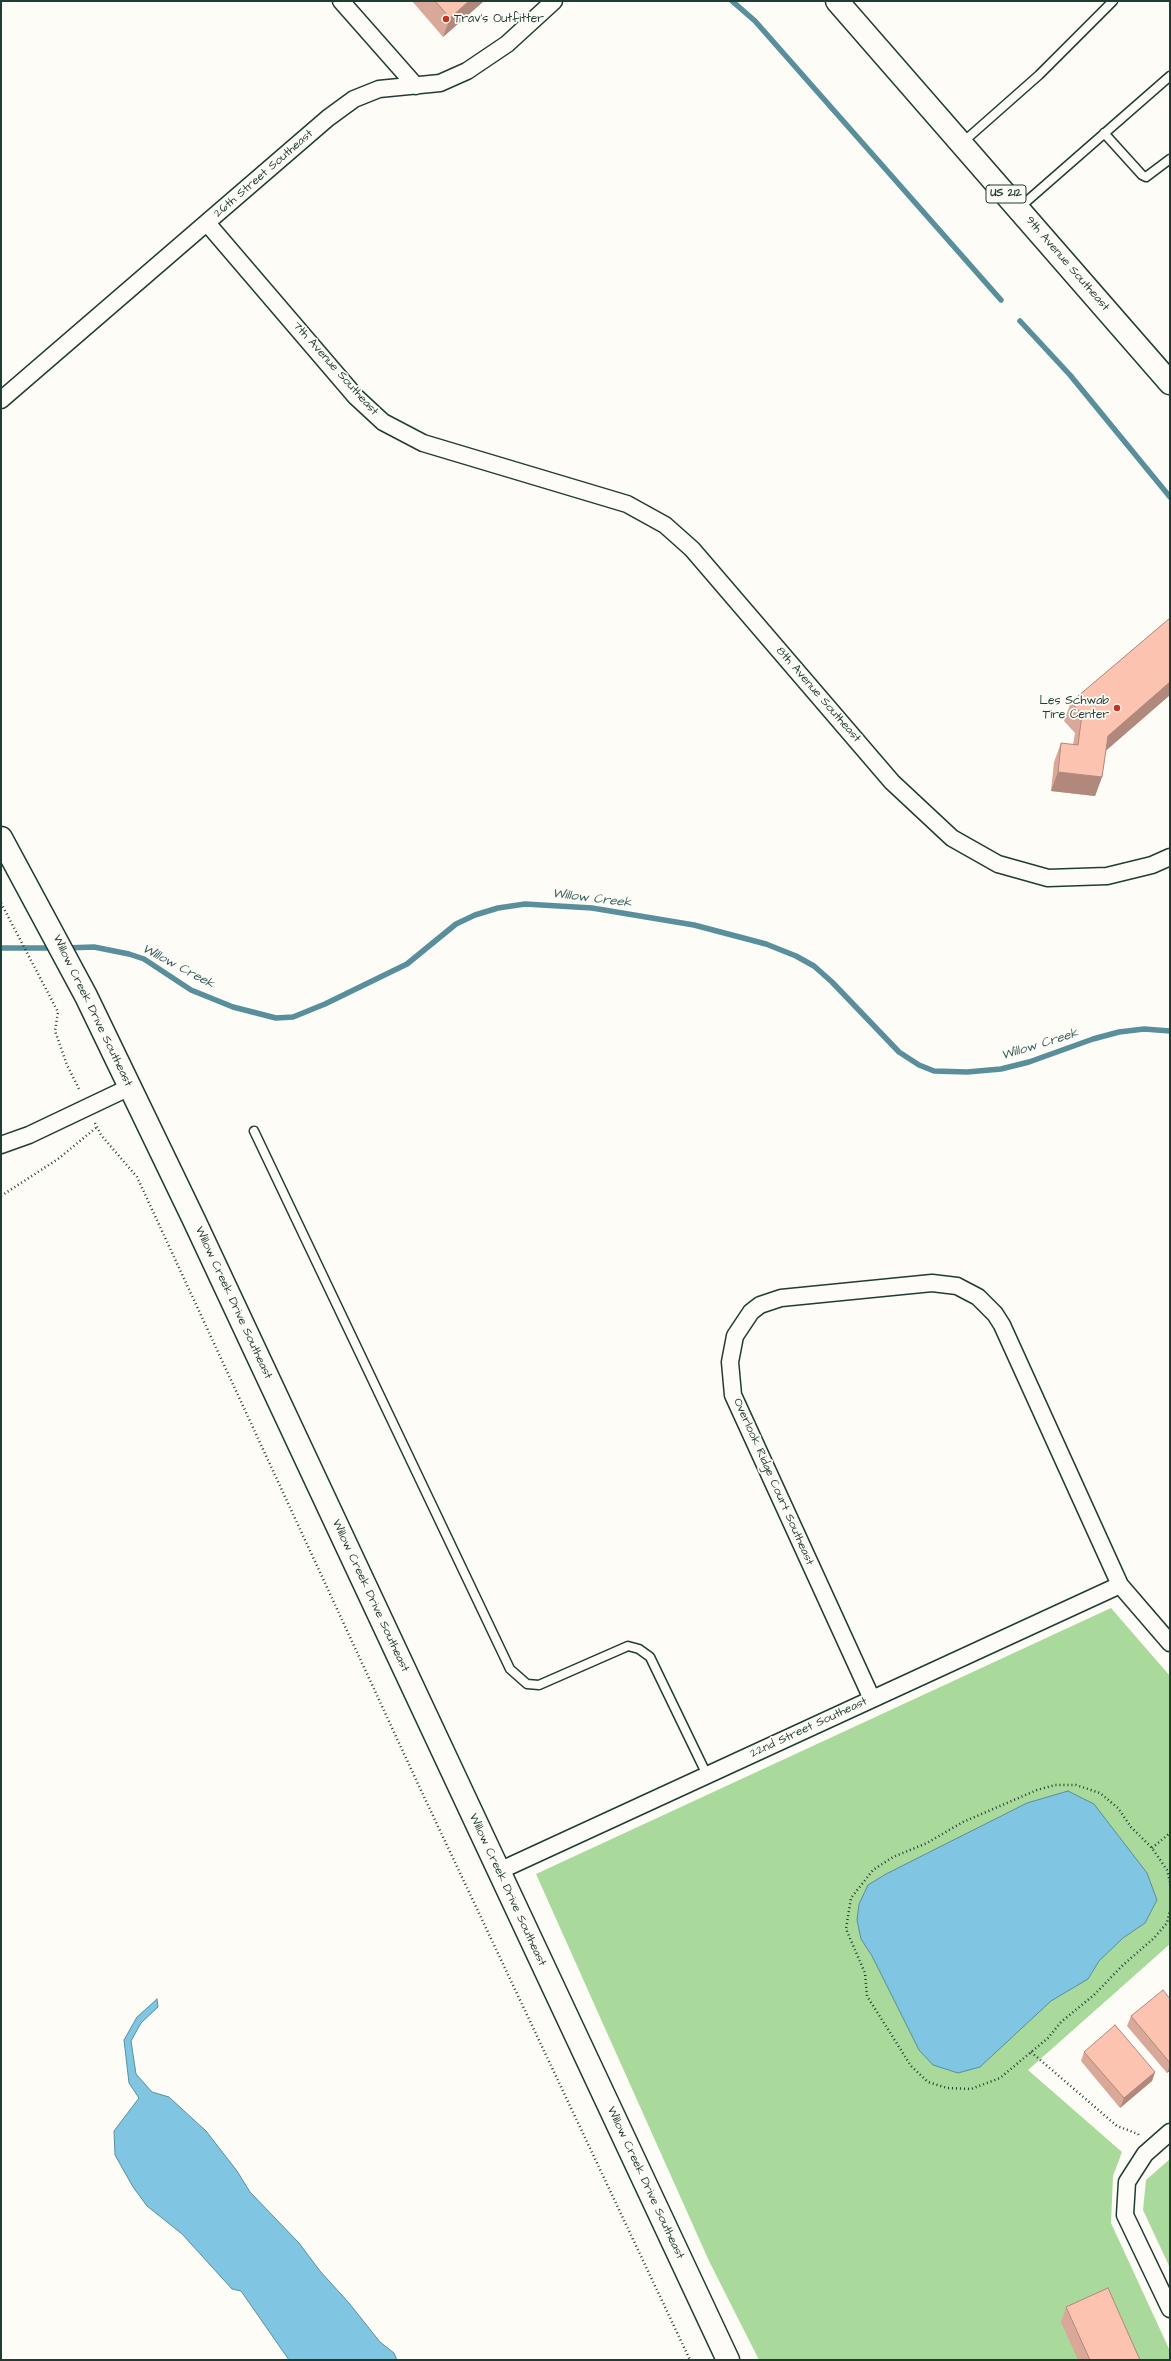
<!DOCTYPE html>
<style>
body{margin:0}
#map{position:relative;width:1171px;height:2361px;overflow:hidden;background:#fdfcf7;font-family:"Architects Daughter",sans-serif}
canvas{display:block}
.frame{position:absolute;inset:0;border:2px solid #1f3d34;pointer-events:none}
</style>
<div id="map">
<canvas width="1171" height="2361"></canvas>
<div class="frame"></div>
</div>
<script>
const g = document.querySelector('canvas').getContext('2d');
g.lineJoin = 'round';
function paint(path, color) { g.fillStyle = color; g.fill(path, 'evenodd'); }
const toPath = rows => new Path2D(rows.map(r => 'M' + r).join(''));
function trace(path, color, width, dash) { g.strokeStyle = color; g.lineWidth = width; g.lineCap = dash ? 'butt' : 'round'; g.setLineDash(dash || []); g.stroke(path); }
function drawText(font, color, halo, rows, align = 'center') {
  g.font = font + ' "Architects Daughter",sans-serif'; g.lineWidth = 3.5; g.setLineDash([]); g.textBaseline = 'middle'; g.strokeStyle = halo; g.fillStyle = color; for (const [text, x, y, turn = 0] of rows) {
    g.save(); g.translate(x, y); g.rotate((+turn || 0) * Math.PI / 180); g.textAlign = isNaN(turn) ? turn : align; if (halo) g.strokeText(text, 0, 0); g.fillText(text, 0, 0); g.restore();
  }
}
const green = toPath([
 [1111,1608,1170,1676,1170,1944,1028,2070,1122,2152,1113,2176,1111,2223,1170,2351,1170,2360,759,2360,709,2261,536,1874],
 [1170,2159,1170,2268,1143,2210,1146,2180]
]);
const water = toPath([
 [1068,1791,1094,1804,1147,1873,1157,1900,1145,1923,1123,1938,1099,1961,1088,1979,1051,2001,980,2067,958,2073,933,2065,919,2050,872,1956,861,1939,857,1920,859,1904,868,1885,886,1874,1027,1803,1068,1791],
 [157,1999,158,2007,141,2023,131,2041,136,2074,152,2092,169,2097,206,2131,237,2171,250,2192,299,2243,320,2271,349,2303,380,2342,394,2353,397,2360,289,2360,241,2291,232,2289,182,2234,147,2206,133,2187,115,2155,114,2131,139,2098,129,2083,124,2040,137,2017,157,1999]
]);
const stream = toPath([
 [732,1,755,21,1001,300],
 [1020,321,1070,375,1170,497],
 [1,948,55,948],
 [65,948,94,947,129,954,144,959,191,990,233,1007,276,1018,293,1017,325,1004,407,964,456,924,475,915,498,908,525,904,592,908,694,925,766,944,796,956,814,966,832,982,899,1052,919,1065,934,1071,967,1072,1001,1069,1029,1062,1093,1039,1119,1032,1144,1029,1170,1031]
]);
const path = toPath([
 [1,903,58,1012,55,1031,67,1065,80,1091],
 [95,1123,101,1135,137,1177,418,1784,690,2360],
 [1,1196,58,1159,97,1127],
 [1152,1848,1170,1833],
 [1170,1882,1167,1870,1152,1848,1131,1827,1118,1808,1100,1793,1076,1785,1055,1785,1037,1790,963,1822,927,1843,893,1857,873,1870,851,1898,846,1929,865,1973,867,1996,911,2066,928,2082,947,2088,971,2089,1000,2078,1048,2038,1061,2022,1094,1995,1122,1966,1154,1938,1167,1923,1170,1910],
 [1031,2052,1117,2126,1138,2134,1140,2137]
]);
const lane = toPath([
 [1104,133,1142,175,1146,177,1170,159],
 [962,143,1039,75,1113,1],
 [1019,208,1170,76],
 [254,1131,510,1669,527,1684,539,1685,628,1646,639,1649,650,1657,707,1775]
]);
const street = toPath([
 [341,1,416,86],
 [207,223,356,397,383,422,423,443,627,504,665,525,692,549,892,782,952,838,998,864,1048,878,1107,876,1152,865,1170,857],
 [1,400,328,118,354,99,379,89,440,83,467,71,507,44,554,1],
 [1,1145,29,1135,130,1087],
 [872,1699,733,1395,730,1362,735,1336,751,1312,760,1305,781,1298,932,1283,957,1286,978,1297,995,1314,1002,1325,1120,1585,1170,1643],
 [499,1871,1120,1585],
 [1170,2132,1145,2154,1127,2182,1125,2215,1170,2309]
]);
const secondary = toPath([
 [1,838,86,996,194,1220,728,2360]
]);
const primary = toPath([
 [837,1,1170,383]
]);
const wall = toPath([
 [412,1,484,1,443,37],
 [1170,618,1170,695,1106,750,1102,777,1095,796,1051,791,1054,762,1061,743,1073,745,1075,733,1064,721,1071,702],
 [1170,1999,1170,2071,1167,2073,1127,2026,1131,2016],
 [1084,2052,1155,2072,1152,2081,1120,2108,1081,2061],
 [1066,2307,1140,2360,1078,2360,1061,2322]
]);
const shadedWall = toPath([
 [469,1,484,1,443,37,450,18],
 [1170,682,1170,695,1101,755,1108,736],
 [1058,772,1102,777,1095,796,1051,791],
 [1170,2065,1170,2071,1167,2073],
 [1155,2072,1152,2081,1120,2108,1124,2098]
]);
const building = toPath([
 [435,1,469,1,450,18,435,1],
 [1170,618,1170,682,1108,736,1102,777,1058,772,1061,743,1078,745,1082,714,1071,702,1170,618],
 [1163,1990,1170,1999,1170,2063,1131,2016,1163,1990],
 [1115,2025,1155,2072,1124,2098,1084,2052,1115,2025],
 [1108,2288,1140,2360,1090,2360,1066,2307,1108,2288]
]);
const markers = [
 [446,19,4,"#c8321e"],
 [1117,708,4,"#c8321e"]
];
const shields = [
 [1006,194,40]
];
const shieldNames = [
 ["US 212",1006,194]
];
const poiNames = [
 ["Trav's Outfitter",454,19],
 ["Les Schwab",1109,701,"right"],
 ["Tire Center",1109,715,"right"]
];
const streetNames = [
 ["26th Street Southeast",264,174,-41],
 ["9th Avenue Southeast",1067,264,49],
 ["7th Avenue Southeast",335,369,48],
 ["8th Avenue Southeast",818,695,49],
 ["Willow Creek Drive Southeast",92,1011,64],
 ["Willow Creek Drive Southeast",233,1303,65],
 ["Overlook Ridge Court Southeast",773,1482,66],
 ["Willow Creek Drive Southeast",370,1596,65],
 ["22nd Street Southeast",809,1728,-25],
 ["Willow Creek Drive Southeast",507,1890,65],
 ["Willow Creek Drive Southeast",645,2183,65]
];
const waterNames = [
 ["Willow Creek",592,899,7],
 ["Willow Creek",178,967,28],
 ["Willow Creek",1040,1045,-17]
];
paint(green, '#aada9b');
paint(water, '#80c5e1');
trace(water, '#598f9c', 1);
trace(stream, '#598f9c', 5.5);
trace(lane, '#1f3d34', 11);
trace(street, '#1f3d34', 19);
trace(secondary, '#1f3d34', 25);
trace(primary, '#1f3d34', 25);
trace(path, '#1f3d34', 2.5, [1, 3]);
trace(lane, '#fdfcf7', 8);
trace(street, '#fdfcf7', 16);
trace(secondary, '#fdfcf7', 22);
trace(primary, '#fdfcf7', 22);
paint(wall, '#d9a898');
paint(shadedWall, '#b0887c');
paint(building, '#fcc3b1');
trace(building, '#b0887c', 1);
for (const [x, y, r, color] of markers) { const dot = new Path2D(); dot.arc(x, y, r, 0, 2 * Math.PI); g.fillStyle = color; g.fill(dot); trace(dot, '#fdfcf7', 1.5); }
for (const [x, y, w] of shields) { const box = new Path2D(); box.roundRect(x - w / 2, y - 9, w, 18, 3); g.fillStyle = '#fdfcf7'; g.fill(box); trace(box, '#1f3d34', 1); }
drawText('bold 11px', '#1f3d34', null, shieldNames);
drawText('12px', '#1f3d34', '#fdfcf7', poiNames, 'left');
drawText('12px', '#1f3d34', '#fdfcf7', streetNames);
drawText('italic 13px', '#375f5f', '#fdfcf7', waterNames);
</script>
